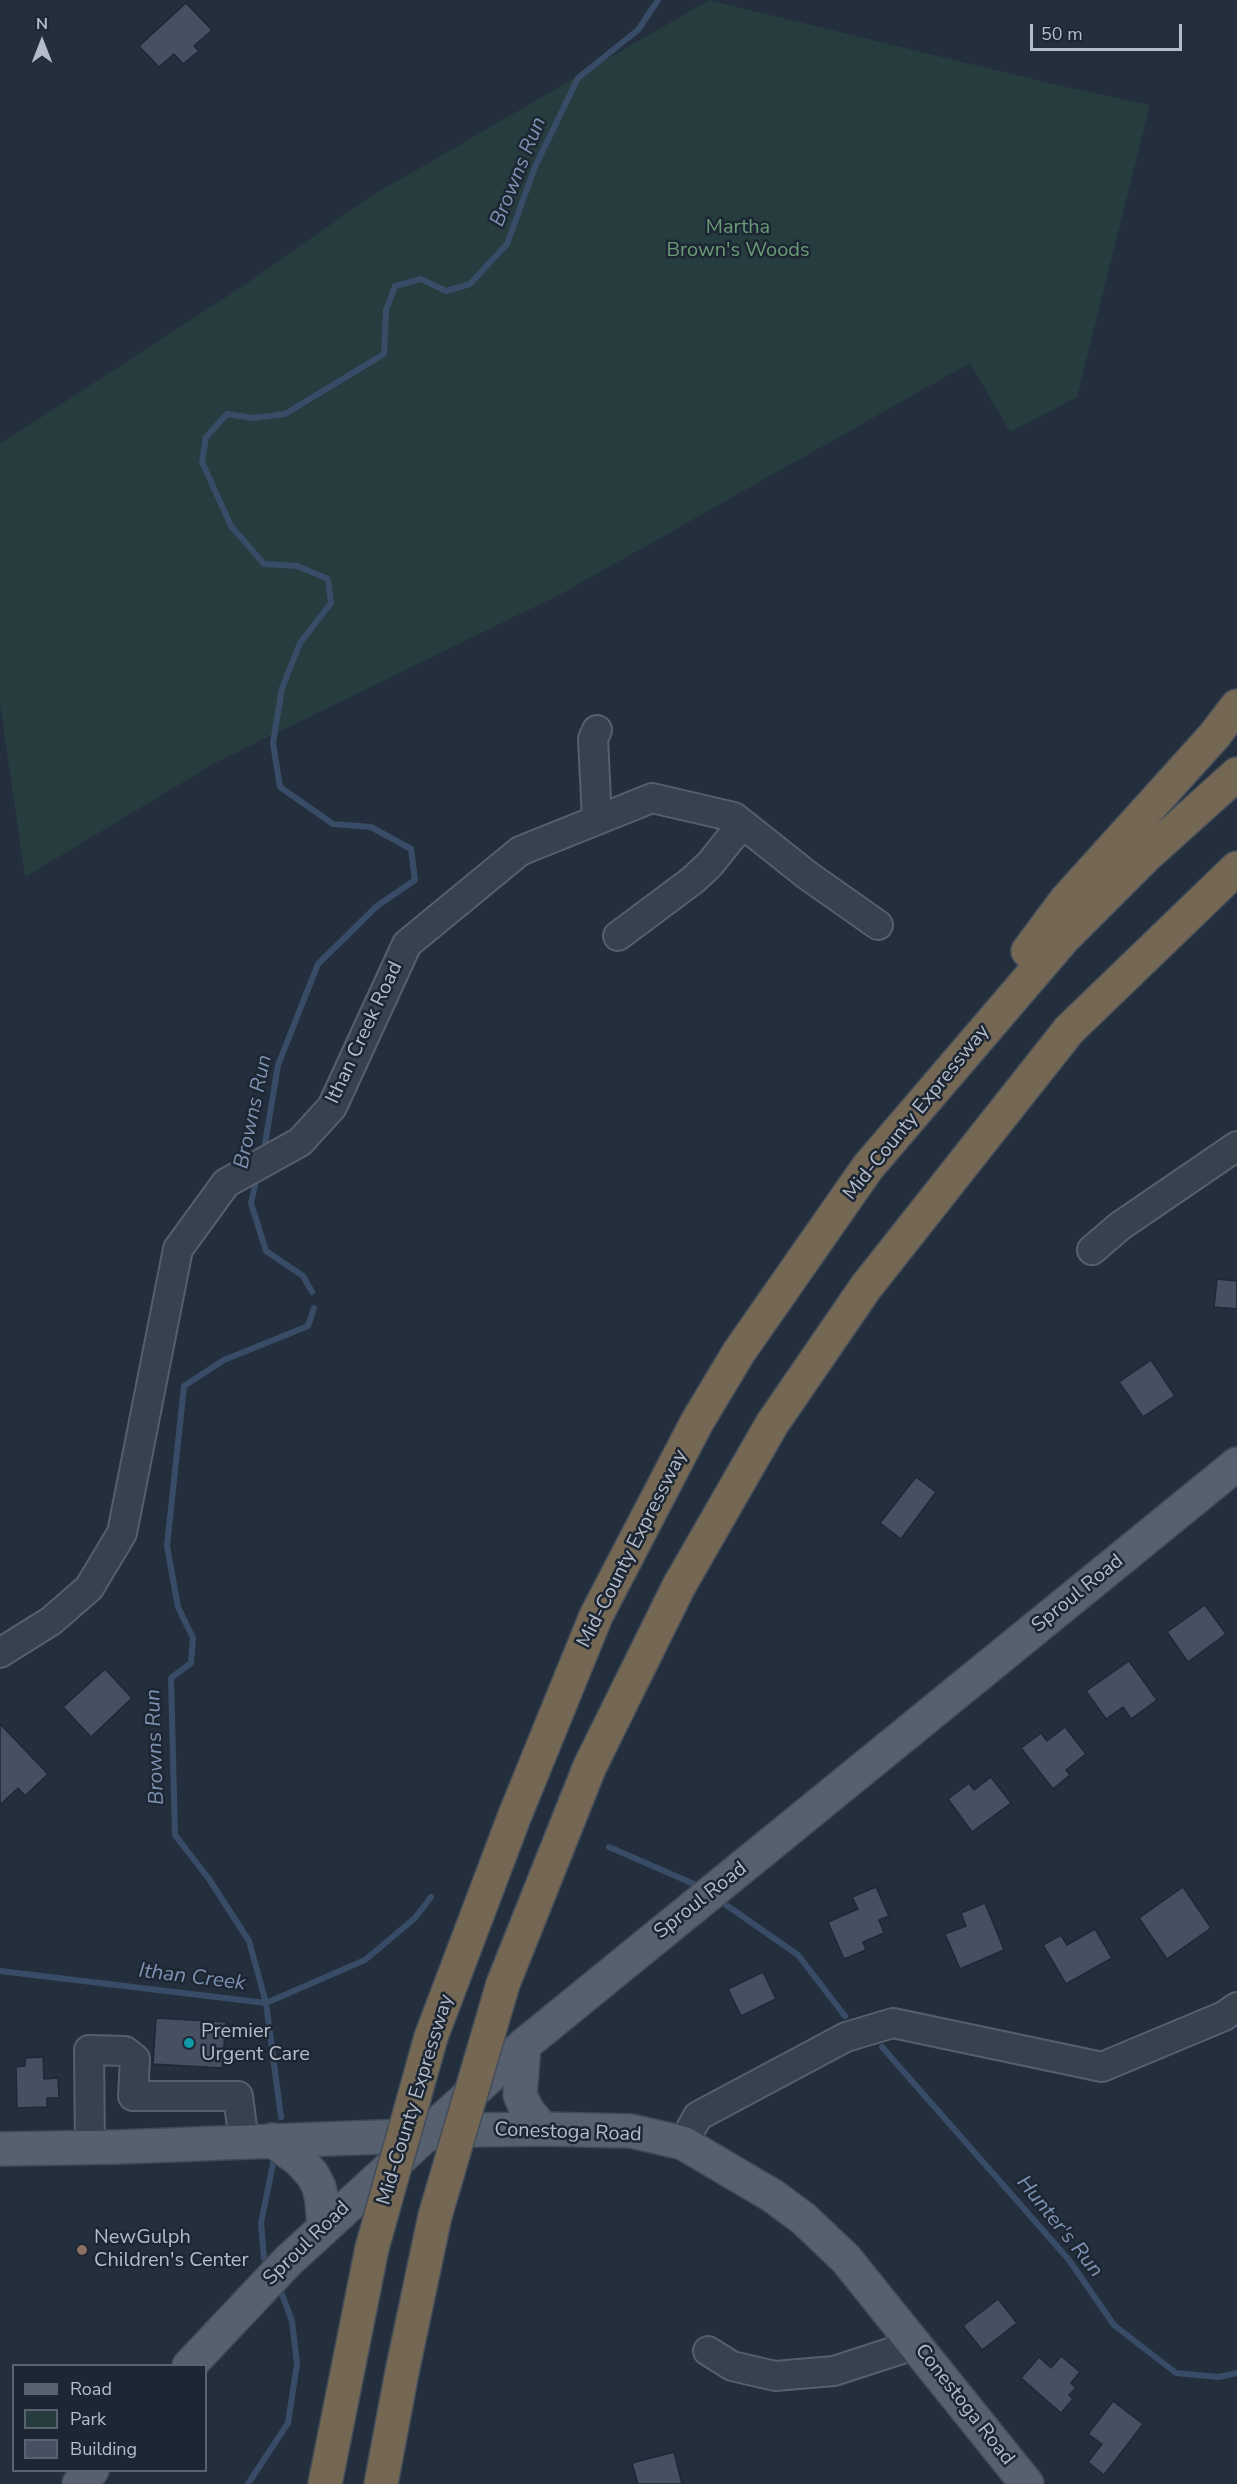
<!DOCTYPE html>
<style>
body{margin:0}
#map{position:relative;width:1237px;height:2484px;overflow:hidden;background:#242f3e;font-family:"Nunito Sans",sans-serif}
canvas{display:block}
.legend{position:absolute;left:12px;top:2364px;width:195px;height:108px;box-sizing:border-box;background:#1d2633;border:2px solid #59626f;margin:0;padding:8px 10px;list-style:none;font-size:18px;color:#b4bcc9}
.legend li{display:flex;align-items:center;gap:12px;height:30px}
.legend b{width:30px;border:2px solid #59626f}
.north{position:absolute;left:12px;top:12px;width:60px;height:60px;-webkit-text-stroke:4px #1d2633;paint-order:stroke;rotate:0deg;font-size:16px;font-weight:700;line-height:24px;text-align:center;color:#b4bcc9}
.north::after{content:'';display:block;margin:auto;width:21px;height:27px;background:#b4bcc9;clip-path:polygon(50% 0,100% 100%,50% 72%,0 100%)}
.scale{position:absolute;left:1030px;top:24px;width:152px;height:27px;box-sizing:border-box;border:3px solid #b4bcc9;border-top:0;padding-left:8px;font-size:18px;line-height:21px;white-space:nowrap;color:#b4bcc9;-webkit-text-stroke:4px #1d2633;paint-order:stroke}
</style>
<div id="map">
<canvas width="1237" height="2484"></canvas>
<ul class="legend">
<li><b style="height:8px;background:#56606e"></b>Road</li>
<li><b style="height:16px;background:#263c3f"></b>Park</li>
<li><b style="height:16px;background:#455162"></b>Building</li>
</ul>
<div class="north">N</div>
<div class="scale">50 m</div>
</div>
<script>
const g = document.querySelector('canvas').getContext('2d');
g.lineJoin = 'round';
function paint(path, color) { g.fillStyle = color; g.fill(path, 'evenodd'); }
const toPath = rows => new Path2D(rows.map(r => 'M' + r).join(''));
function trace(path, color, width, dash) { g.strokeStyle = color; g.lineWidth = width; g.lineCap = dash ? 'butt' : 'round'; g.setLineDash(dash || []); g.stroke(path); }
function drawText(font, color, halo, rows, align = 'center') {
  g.font = font + ' "Nunito Sans",sans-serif'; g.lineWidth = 5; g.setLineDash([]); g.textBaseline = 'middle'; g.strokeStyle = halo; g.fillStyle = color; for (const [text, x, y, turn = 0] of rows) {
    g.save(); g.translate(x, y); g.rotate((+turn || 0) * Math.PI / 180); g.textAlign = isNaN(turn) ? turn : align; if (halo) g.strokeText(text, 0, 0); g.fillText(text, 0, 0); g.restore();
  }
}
const green = toPath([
 [709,0,1048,83,1150,105,1077,397,1010,432,970,363,561,594,217,762,25,877,0,704,0,444,252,280,368,198]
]);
const stream = toPath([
 [264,1150,278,1065,318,964,377,906,415,880,411,849,371,827,333,824,280,787,273,743,282,688,300,643,331,603,328,579,297,566,264,564,231,526,202,462,206,437,227,414,253,418,285,414,384,354,386,310,395,286,421,279,446,291,470,284,507,244,535,167,578,78,638,30,658,0],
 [257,1177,251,1203,266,1251,303,1276,312,1292],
 [609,1847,701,1887],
 [719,1900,798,1955,845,2016],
 [0,1971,266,2003],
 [266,2003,365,1960,415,1918,431,1897],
 [882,2047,1069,2260,1114,2325,1176,2373,1219,2377,1237,2373],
 [281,2117,266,2003,249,1941,209,1879,175,1835,171,1678,191,1663,193,1638,178,1607,167,1546,184,1386,224,1360,308,1326,314,1308],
 [269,2267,264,2258,261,2223,274,2159],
 [248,2484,288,2423,297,2364,292,2321,279,2286]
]);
const building = toPath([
 [186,3,212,30,194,46,199,51,183,64,174,54,159,67,139,46,186,3],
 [1217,1279,1237,1281,1237,1309,1214,1307,1217,1279],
 [1151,1360,1175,1396,1143,1417,1119,1382,1151,1360],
 [916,1477,936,1492,901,1539,880,1523,916,1477],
 [1205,1605,1226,1634,1188,1662,1167,1632,1205,1605],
 [1129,1661,1157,1700,1131,1719,1123,1707,1106,1719,1086,1691,1129,1661],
 [105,1669,132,1698,91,1737,63,1707,105,1669],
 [0,1724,48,1774,25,1796,18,1788,0,1805,0,1724],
 [1065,1727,1086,1754,1066,1770,1070,1775,1053,1789,1021,1748,1041,1733,1047,1741,1065,1727],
 [991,1777,1011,1803,972,1832,948,1799,969,1783,974,1790,991,1777],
 [876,1887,889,1916,879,1920,884,1933,863,1942,866,1950,844,1959,828,1922,858,1909,852,1897,876,1887],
 [1183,1887,1211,1928,1167,1959,1139,1918,1183,1887],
 [985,1903,1004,1950,960,1969,945,1934,966,1926,961,1913,985,1903],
 [1095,1929,1112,1958,1066,1984,1043,1945,1061,1935,1067,1945,1095,1929],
 [763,1972,776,1999,741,2016,728,1989,763,1972],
 [156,2018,226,2022,222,2068,153,2064,156,2018],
 [43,2057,44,2079,58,2078,59,2098,47,2098,47,2107,17,2108,16,2067,25,2066,25,2058,43,2057],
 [998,2299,1017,2323,982,2350,963,2326,998,2299],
 [1061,2356,1080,2372,1071,2383,1076,2388,1069,2395,1073,2399,1061,2413,1021,2378,1039,2357,1051,2368,1061,2356],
 [1113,2401,1143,2424,1104,2475,1088,2462,1102,2444,1088,2434,1113,2401],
 [674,2452,682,2484,638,2484,632,2463,674,2452]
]);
const minor = toPath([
 [597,820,593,739,597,730],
 [618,936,693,880,710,864,742,824],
 [1092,1250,1120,1226,1237,1146],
 [0,1653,51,1621,89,1588,122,1533,178,1249,226,1183,300,1142,332,1107,407,944,520,851,652,798,734,817,807,875,878,925],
 [683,2143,698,2116,846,2037,893,2023,1102,2067,1224,2016,1237,2007],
 [90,2147,89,2050,125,2051,135,2059,133,2096,238,2096,244,2142],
 [708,2351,732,2366,775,2376,834,2371,917,2344]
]);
const major = toPath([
 [524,2045,520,2095,527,2110,542,2129],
 [272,2140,299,2160,312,2174,319,2187,322,2201,324,2227],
 [0,2149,118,2147,405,2136,472,2130,542,2129,631,2131,683,2143,773,2196,804,2219,846,2259,1027,2484],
 [189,2366,288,2261,524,2045,1237,1464],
 [79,2484,92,2470]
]);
const highway = toPath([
 [1028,951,1066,900,1214,736,1237,706],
 [503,1984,590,1766,679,1586,772,1424,866,1287,1069,1030,1237,868],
 [431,2037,515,1815,596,1616,697,1422,739,1352,868,1167,1063,939,1146,856,1237,774],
 [325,2484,372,2248],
 [381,2484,402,2372,435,2216]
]);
const highwayBridge = toPath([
 [435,2216,503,1984],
 [372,2248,431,2037]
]);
const markers = [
 [189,2043,6,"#0f9aa8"],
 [82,2250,6,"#8d6e63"]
];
const parkNames = [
 ["Martha",738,228],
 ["Brown's Woods",738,251]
];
const streetNames = [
 ["Ithan Creek Road",365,1033,-65],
 ["Mid-County Expressway",917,1113,-51],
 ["Mid-County Expressway",633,1549,-63],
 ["Sproul Road",1078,1594,-39],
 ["Sproul Road",701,1901,-38],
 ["Mid-County Expressway",416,2100,-73],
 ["Conestoga Road",568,2133,2],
 ["Sproul Road",307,2244,-44],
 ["Conestoga Road",964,2405,52]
];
const poiNames = [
 ["Premier",201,2032],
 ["Urgent Care",201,2055],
 ["NewGulph",94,2238],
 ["Children's Center",94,2261]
];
const waterNames = [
 ["Browns Run",519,172,-68],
 ["Browns Run",254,1112,-78],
 ["Browns Run",156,1747,-92],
 ["Ithan Creek",192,1978,7],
 ["Hunter's Run",1059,2227,51]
];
paint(green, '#263c3f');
trace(stream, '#394c67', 6);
paint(building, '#455162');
trace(building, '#1f2835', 1.5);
trace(minor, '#565f6c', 32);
trace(major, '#414a57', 36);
trace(highway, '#434c59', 36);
trace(minor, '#38414e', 28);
trace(major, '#56606e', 33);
trace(highway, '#746855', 33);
trace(highwayBridge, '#434c59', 36, []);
trace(highwayBridge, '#746855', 33);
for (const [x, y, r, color] of markers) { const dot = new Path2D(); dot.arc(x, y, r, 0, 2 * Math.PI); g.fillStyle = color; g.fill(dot); trace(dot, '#1d2633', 2); }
drawText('20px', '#6b9a76', '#1d2633', parkNames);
drawText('20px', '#b4bcc9', '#1d2633', streetNames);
drawText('20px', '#b4bcc9', '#1d2633', poiNames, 'left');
drawText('italic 21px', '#7c92b1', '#1d2633', waterNames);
</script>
